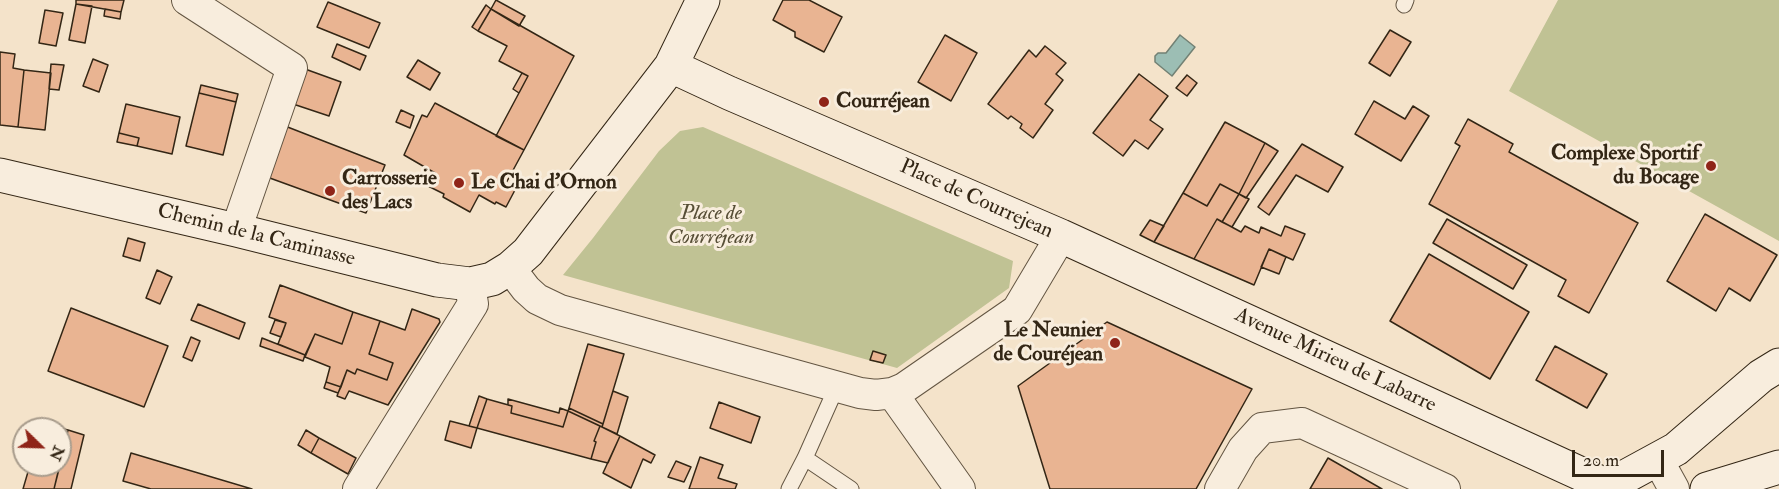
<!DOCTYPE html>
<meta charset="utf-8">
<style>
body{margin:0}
#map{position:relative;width:1779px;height:489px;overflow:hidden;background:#f4e3ca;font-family:"IM FELL Double Pica",serif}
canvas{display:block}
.north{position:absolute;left:12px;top:417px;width:60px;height:60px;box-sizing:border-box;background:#f8eddd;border:2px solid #a99d8d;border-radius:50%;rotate:113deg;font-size:16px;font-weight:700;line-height:24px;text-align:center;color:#332615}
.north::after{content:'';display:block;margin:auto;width:21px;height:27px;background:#8f2418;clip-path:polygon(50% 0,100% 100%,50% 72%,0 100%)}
.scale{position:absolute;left:1572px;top:450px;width:92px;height:27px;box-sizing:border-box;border:3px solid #332615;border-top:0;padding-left:8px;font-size:18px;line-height:21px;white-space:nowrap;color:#332615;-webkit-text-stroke:4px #f8eddd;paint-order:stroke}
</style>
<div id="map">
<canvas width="1779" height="489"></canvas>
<div class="north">N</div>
<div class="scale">20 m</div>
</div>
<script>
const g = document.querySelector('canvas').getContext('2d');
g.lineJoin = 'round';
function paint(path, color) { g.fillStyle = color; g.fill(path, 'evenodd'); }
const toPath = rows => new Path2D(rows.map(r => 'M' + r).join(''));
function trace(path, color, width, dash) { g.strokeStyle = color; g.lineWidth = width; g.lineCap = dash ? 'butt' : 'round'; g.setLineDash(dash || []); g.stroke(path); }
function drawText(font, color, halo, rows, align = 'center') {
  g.font = font + ' "IM FELL Double Pica",serif'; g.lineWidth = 6; g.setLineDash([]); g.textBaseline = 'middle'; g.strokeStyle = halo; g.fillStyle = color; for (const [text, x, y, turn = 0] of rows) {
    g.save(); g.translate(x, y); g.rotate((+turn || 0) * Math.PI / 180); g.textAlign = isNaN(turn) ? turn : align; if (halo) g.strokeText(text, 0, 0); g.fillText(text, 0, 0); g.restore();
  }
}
const green = toPath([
 [1558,0,1779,0,1779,241,1509,91],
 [703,127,1013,261,1009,288,897,368,563,275,593,238,659,151,680,131]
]);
const water = toPath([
 [1180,35,1195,47,1172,76,1155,62,1155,56,1158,53,1166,53,1180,35]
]);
const building = toPath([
 [76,0,124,0,121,12,76,4,76,0],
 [496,0,525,16,519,26,491,9,496,0],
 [783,0,809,0,842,17,824,52,795,37,795,32,773,20,783,0],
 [328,2,380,23,369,48,317,27,328,2],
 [76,4,92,6,85,43,69,40,76,4],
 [486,5,491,9,478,31,472,27,486,5],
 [105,9,121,12,120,19,104,16,105,9],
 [491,9,574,56,524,150,496,136,528,76,499,61,507,46,478,31,491,9],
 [45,10,63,13,56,46,39,43,45,10],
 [1390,30,1411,42,1390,76,1369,63,1390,30],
 [945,35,977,53,951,101,918,82,945,35],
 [337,44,366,56,360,70,332,57,337,44],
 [1045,46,1066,63,1056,74,1063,80,1045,104,1053,110,1033,138,1020,128,1022,124,1011,116,1008,119,988,104,1029,50,1036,57,1045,46],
 [0,52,15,54,13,68,24,70,18,127,0,125,0,52],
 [93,59,108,65,99,92,83,86,93,59],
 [418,60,440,73,430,90,407,77,418,60],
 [51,64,64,65,59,90,49,89,51,64],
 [305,69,341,82,329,116,293,104,305,69],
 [24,70,51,73,45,130,18,127,24,70],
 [522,73,528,76,519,93,513,89,522,73],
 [1139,74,1168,96,1150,120,1163,129,1148,149,1135,140,1123,156,1093,133,1139,74],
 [1187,75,1197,83,1187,96,1176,88,1187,75],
 [201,85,238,94,236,102,199,93,201,85],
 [199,93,236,102,223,155,186,146,199,93],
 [1374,101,1405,119,1413,106,1429,116,1401,161,1355,134,1374,101],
 [435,103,524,150,505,185,515,190,506,207,496,202,495,204,479,195,470,212,443,197,444,194,428,186,435,173,404,155,422,115,427,117,435,103],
 [126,104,180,117,172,154,137,146,139,138,119,133,126,104],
 [401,110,414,116,410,128,396,122,401,110],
 [1468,119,1513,144,1509,152,1638,223,1589,313,1558,296,1566,280,1429,204,1460,146,1455,143,1468,119],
 [1225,122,1265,143,1239,194,1220,184,1207,206,1183,193,1225,122],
 [285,126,385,165,366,213,267,177,285,126],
 [119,133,139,138,137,146,117,142,119,133],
 [1265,143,1278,151,1246,198,1239,194,1265,143],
 [1302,144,1343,167,1328,192,1296,175,1269,215,1258,207,1302,144],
 [1220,184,1239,194,1222,222,1217,219,1194,259,1154,242,1183,193,1207,206,1220,184],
 [1239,194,1249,199,1232,227,1222,222,1239,194],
 [1705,214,1777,255,1750,301,1729,288,1716,311,1667,281,1705,214],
 [1217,219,1241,232,1245,226,1259,233,1261,227,1281,236,1285,226,1305,234,1293,260,1269,249,1254,285,1194,259,1217,219],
 [1447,219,1527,265,1513,289,1433,243,1447,219],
 [1150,220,1164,226,1154,242,1140,235,1150,220],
 [128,238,145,243,140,261,123,256,128,238],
 [1269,249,1286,257,1279,274,1261,267,1269,249],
 [1429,254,1529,312,1490,379,1390,321,1429,254],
 [157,270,172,277,160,304,146,298,157,270],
 [280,285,353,312,342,344,315,334,305,355,278,344,286,323,269,317,280,285],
 [198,304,245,323,239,339,191,320,198,304],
 [71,308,168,346,144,407,48,371,71,308],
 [412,309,439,319,440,322,388,405,349,391,345,399,337,396,347,370,355,374,357,369,387,380,393,363,369,354,380,321,405,330,412,309],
 [353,312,380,321,369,354,393,363,387,380,357,369,355,374,347,370,341,387,326,382,330,367,305,357,315,334,342,344,353,312],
 [275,320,286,323,281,337,270,333,275,320],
 [1107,322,1252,389,1196,489,1050,489,1018,386,1107,322],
 [191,337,200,341,192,361,183,357,191,337],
 [262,338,305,355,303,361,260,346,262,338],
 [588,344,624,354,603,424,569,408,588,344],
 [1555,346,1607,374,1587,408,1536,380,1555,346],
 [873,351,886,355,883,363,870,360,873,351],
 [326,382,341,387,338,393,324,388,326,382],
 [613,391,628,397,617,434,602,427,613,391],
 [479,396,487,399,477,428,469,426,479,396],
 [487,399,512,406,511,413,563,427,568,411,600,426,594,441,596,442,591,459,477,428,487,399],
 [508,399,559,413,560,408,568,411,563,427,511,413,512,406,508,405,508,399],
 [719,402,760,417,751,443,710,428,719,402],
 [569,408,603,424,602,427,568,411,569,408],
 [450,421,477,428,471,448,445,440,450,421],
 [40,423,68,430,60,464,60,429,39,429,40,423],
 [600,426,620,436,608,463,591,459,596,442,594,441,600,426],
 [68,430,84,435,71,489,54,489,68,430],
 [306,430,319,438,311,453,298,445,306,430],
 [620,436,655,455,651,463,643,459,631,488,603,473,620,436],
 [319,438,356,458,348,474,311,453,319,438],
 [131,453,252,489,151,489,123,481,131,453],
 [700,457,723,465,718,478,737,484,735,489,689,489,700,457],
 [1328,458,1382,489,1310,489,1328,458],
 [676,461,691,467,684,482,668,477,676,461],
 [30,465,60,465,54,489,23,489,30,465]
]);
const lane = toPath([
 [1404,5,1406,0],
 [805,458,851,489],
 [789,489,805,458,837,386]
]);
const street = toPath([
 [187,0,292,68,236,230],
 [510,268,526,289,537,299,560,310,860,393,876,395,892,393,904,388,1017,310,1061,236],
 [892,393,960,489],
 [1658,460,1674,489],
 [358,489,473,304,470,284],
 [1220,489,1243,449,1262,428,1302,423,1445,489]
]);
const secondary = toPath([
 [671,66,729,93,1061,236,1614,489],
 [0,175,236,230,437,280,470,284,492,279,510,268,528,252,671,66,703,0],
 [1608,486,1676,449,1761,376,1779,365],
 [1707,489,1779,467]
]);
const markers = [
 [824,102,6,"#8f2418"],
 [1711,166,6,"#8f2418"],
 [459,183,6,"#8f2418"],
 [330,191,6,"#8f2418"],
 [1115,343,6,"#8f2418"]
];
const poiNames = [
 ["Courréjean",836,102],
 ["Complexe Sportif",1699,154,"right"],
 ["du Bocage",1699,178,"right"],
 ["Carrosserie",342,179],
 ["des Lacs",342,203],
 ["Le Chai d'Ornon",471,183],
 ["Le Neunier",1103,331,"right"],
 ["de Couréjean",1103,355,"right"]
];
const streetNames = [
 ["Place de Courrejean",976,200,24],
 ["Chemin de la Caminasse",256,236,14],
 ["Avenue Mirieu de Labarre",1335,361,25]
];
const parkNames = [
 ["Place de",711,214],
 ["Courréjean",711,238]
];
paint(green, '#c0c294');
paint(water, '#9cbeb4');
trace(water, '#728174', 1.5);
paint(building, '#e9b492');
trace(building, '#332615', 1.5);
trace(lane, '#635542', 17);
trace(street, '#635542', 32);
trace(secondary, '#332615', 35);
trace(lane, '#f8eddd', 15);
trace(street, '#f8eddd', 30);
trace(secondary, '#f8eddd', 33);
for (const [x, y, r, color] of markers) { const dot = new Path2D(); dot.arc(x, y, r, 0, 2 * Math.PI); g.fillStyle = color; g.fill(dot); trace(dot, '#f8eddd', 2); }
drawText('bold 21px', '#332615', '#f8eddd', poiNames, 'left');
drawText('21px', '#332615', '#f8eddd', streetNames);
drawText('italic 21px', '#564d35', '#f8eddd', parkNames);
</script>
